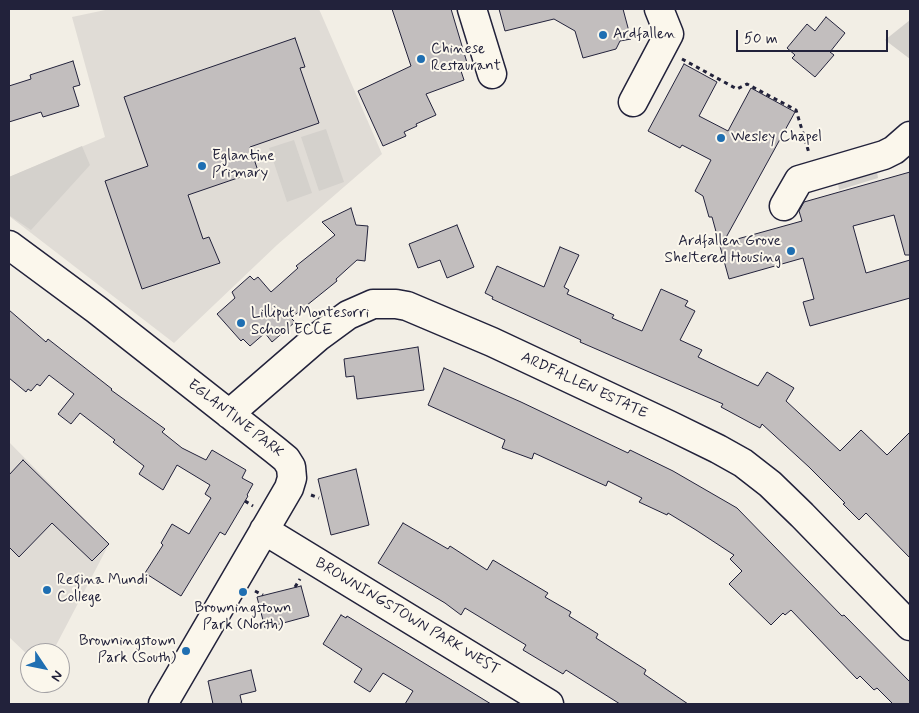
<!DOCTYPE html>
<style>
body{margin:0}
#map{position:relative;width:919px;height:713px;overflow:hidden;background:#f2eee5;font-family:Mynerve,sans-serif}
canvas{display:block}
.frame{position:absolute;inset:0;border:10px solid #22223b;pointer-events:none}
.north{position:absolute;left:20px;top:643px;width:50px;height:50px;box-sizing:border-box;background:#fbf7ec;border:1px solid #a4a2a5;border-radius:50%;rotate:124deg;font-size:14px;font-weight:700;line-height:20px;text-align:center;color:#22223b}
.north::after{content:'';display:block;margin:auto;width:18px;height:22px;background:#1f6fb2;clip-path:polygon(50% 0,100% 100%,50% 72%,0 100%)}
.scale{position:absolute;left:736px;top:30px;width:152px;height:22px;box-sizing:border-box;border:2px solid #22223b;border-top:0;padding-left:6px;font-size:15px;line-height:18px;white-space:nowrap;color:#22223b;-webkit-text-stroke:4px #fbf7ec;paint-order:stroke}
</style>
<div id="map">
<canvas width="919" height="713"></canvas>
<div class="frame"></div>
<div class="north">N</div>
<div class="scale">50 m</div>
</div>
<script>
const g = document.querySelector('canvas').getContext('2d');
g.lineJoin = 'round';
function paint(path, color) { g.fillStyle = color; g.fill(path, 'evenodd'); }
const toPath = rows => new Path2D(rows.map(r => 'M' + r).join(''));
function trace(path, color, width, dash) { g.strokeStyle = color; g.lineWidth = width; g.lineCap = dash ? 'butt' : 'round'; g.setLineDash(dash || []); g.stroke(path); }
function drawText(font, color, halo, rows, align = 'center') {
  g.font = font + ' Mynerve,sans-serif'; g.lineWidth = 4; g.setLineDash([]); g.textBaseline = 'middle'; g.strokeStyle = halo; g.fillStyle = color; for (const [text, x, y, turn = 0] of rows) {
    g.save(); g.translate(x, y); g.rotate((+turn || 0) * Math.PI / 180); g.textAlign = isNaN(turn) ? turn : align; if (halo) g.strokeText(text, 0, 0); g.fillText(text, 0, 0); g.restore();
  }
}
const built = toPath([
 [110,9,319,9,382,154,277,245,174,343,9,216,9,177,105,137,72,17],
 [9,442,109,544,52,653,30,653,30,657,9,637]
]);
const green = toPath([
 [910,20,910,59,885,40],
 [326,129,344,182,319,191,301,137],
 [294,140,312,193,287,202,269,148],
 [82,146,90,165,31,230,9,215,9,177],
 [876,164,878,178,839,190,837,175]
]);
const building = toPath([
 [392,9,451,9,468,66,460,68,464,80,426,94,436,115,416,124,417,126,404,132,406,136,383,146,358,91,411,66,392,9],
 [499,9,623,9,631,39,620,41,616,49,583,58,575,31,554,19,505,31,499,9],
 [826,17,845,33,830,52,834,55,815,77,792,58,795,55,787,48,807,24,815,31,826,17],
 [295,38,305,67,300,68,319,123,250,147,258,171,188,195,203,239,209,237,220,263,142,289,105,181,148,166,124,97,295,38],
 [73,61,80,85,73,87,79,106,43,117,41,112,9,122,9,86,31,79,30,75,73,61],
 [684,64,717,82,699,116,728,131,751,88,795,112,723,243,802,221,799,211,804,202,910,172,910,255,905,255,894,215,853,226,866,273,910,260,910,298,810,326,803,302,814,299,803,258,729,279,712,217,709,217,703,196,695,191,711,160,682,145,680,148,648,131,684,64],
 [351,208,356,225,368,226,365,261,357,260,336,279,337,281,291,318,295,322,272,342,265,333,250,346,243,339,241,341,217,314,235,298,232,292,250,276,254,280,258,277,271,292,298,268,296,266,335,235,322,222,351,208],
 [457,225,474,267,447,278,440,260,418,268,409,244,457,225],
 [560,247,579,255,564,287,569,290,567,294,614,315,612,318,642,331,661,289,688,301,685,306,695,311,680,340,702,350,698,357,758,386,767,372,794,388,786,401,840,451,861,430,887,455,910,432,910,558,866,513,859,520,843,504,845,503,809,467,762,424,760,428,721,407,723,404,580,342,581,340,492,299,493,297,485,293,497,266,544,287,560,247],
 [9,310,46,342,48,339,112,389,111,390,165,429,162,432,182,448,206,460,212,450,246,470,242,478,253,484,247,495,248,496,225,535,220,532,181,596,145,573,163,545,161,543,172,524,189,534,211,498,205,494,210,485,177,465,163,490,139,474,144,466,113,442,115,440,80,413,71,424,58,414,74,394,49,375,40,386,37,384,31,391,28,389,26,392,9,378,9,310],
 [418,347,424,390,357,399,354,376,346,377,344,359,418,347],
 [444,368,521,402,628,453,630,450,673,471,737,508,842,616,844,615,910,682,910,704,893,704,877,688,874,690,860,676,857,679,791,610,785,615,783,613,771,625,729,584,742,571,730,559,734,555,696,530,668,513,667,515,639,502,642,498,608,481,606,486,534,453,532,459,502,448,505,440,428,405,444,368],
 [23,460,109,544,92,561,52,523,19,557,9,547,9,475,23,460],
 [356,469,369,525,331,535,318,479,356,469],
 [403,523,448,549,450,546,487,570,493,560,548,593,545,597,571,612,569,616,598,634,596,638,646,670,644,674,688,704,620,704,566,670,563,674,523,650,526,645,465,608,461,615,445,603,378,563,403,523],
 [301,586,309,616,265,628,257,597,301,586],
 [341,615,346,618,347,616,491,704,405,704,413,691,383,673,370,692,354,682,362,669,323,644,341,615],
 [251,670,256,691,240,695,242,704,213,704,208,681,251,670]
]);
const path = toPath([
 [682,59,737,89,747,84,796,110,809,153],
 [311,495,319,498],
 [245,501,253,506],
 [295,587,300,579],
 [255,591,263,595]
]);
const minor = toPath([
 [472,9,492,74],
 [633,102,669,34,659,9],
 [784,206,799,180,884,155,894,150,910,136],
 [9,245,97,310,275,450,286,459,291,467,292,478,289,488,163,704],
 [229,414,318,337,348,315,373,304,396,304,407,306,492,342,669,425,718,449,743,463,770,484,802,515,910,626],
 [264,530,549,704]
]);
const markers = [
 [603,35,5,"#1f6fb2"],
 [421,59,5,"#1f6fb2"],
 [721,138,5,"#1f6fb2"],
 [202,166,5,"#1f6fb2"],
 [791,251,5,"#1f6fb2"],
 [241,323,5,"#1f6fb2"],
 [47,590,5,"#1f6fb2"],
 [243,592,5,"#1f6fb2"],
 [186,651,5,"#1f6fb2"]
];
const poiNames = [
 ["Ardfallen",613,35],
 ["Chinese",431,50],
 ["Restaurant",431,67],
 ["Wesley Chapel",731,138],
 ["Eglantine",212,157],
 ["Primary",212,174],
 ["Ardfallen Grove",781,242,"right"],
 ["Sheltered Housing",781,259,"right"],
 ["Lilliput Montesorri",251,314],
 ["School ECCE",251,331],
 ["Regina Mundi",57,581],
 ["College",57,598],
 ["Browningstown",243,609,"center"],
 ["Park (North)",243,626,"center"],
 ["Browningstown",176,642,"right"],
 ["Park (South)",176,659,"right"]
];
const streetNames = [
 ["ARDFALLEN ESTATE",584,386,25],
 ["EGLANTINE PARK",235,419,38],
 ["BROWNINGSTOWN PARK WEST",407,617,31]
];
paint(built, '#e0dcd6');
paint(green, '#d4d1cc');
paint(building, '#c2bebe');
trace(building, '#22223b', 1);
trace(minor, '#22223b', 31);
trace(path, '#22223b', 3, [4, 4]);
trace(minor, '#fbf7ec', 28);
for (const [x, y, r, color] of markers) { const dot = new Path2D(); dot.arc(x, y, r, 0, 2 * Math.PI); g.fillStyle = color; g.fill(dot); trace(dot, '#fbf7ec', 2); }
drawText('15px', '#22223b', '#fbf7ec', poiNames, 'left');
drawText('15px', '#22223b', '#fbf7ec', streetNames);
</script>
